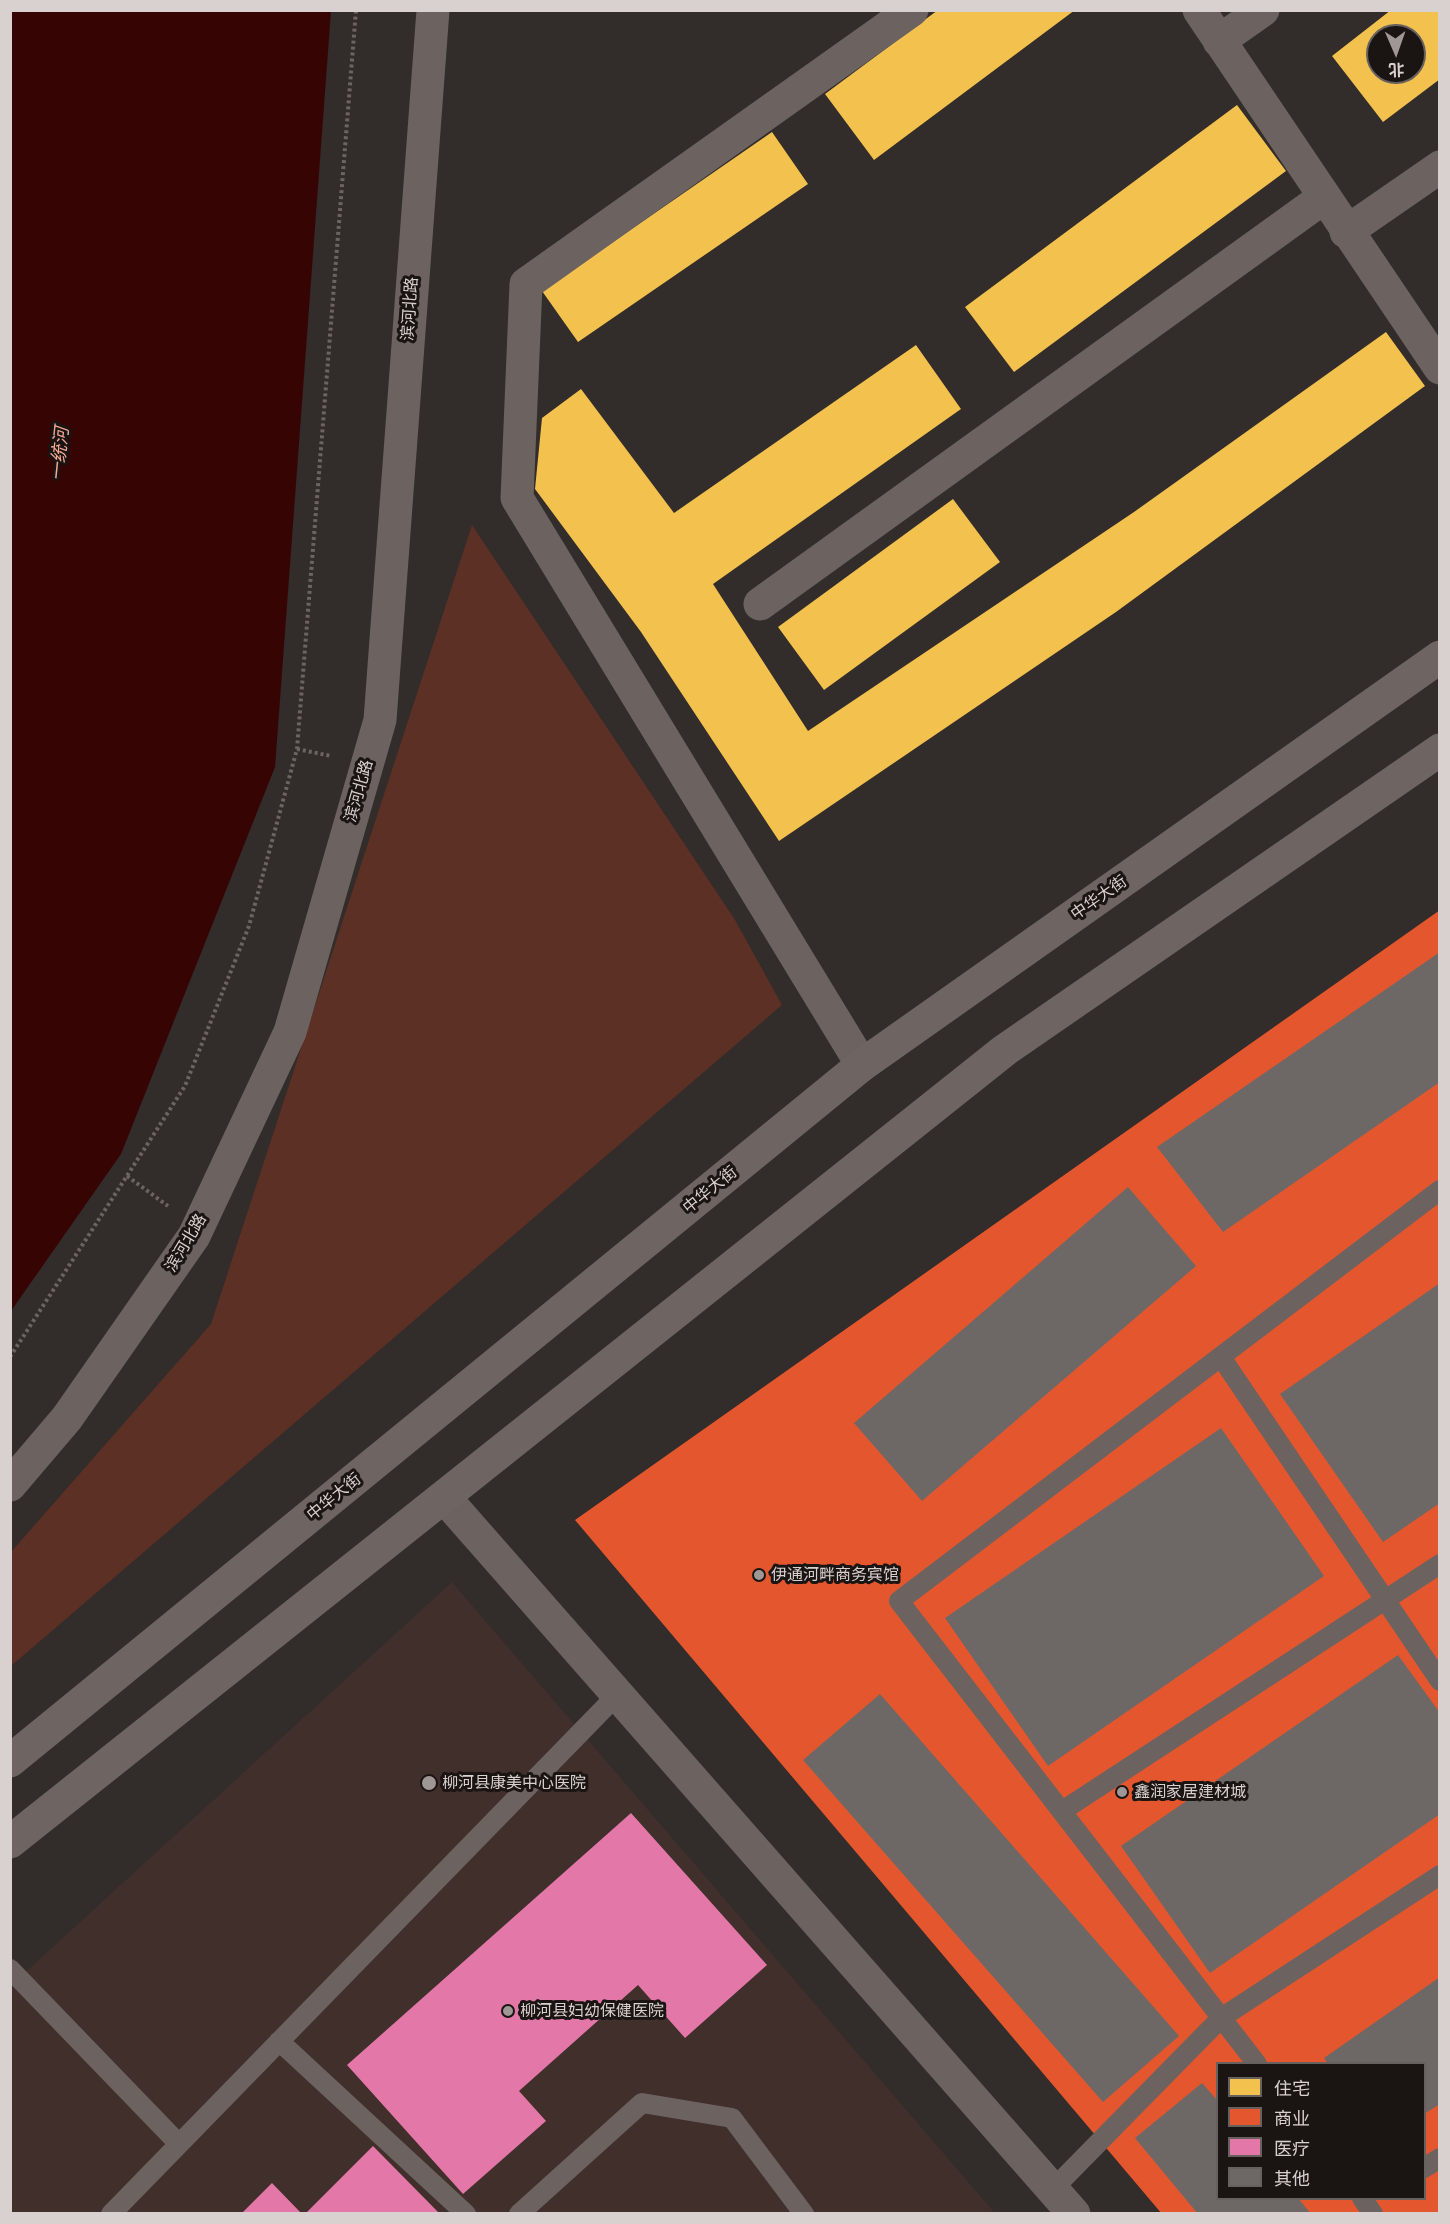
<!DOCTYPE html>
<meta charset="utf-8">
<style>
body{margin:0}
#map{position:relative;width:1450px;height:2224px;overflow:hidden;background:#322c2a;font-family:Mulish,"Noto Sans SC",sans-serif}
canvas{display:block}
.frame{position:absolute;inset:0;border:12px solid #d9d1cf;pointer-events:none}
.legend{position:absolute;left:1216px;top:2062px;width:210px;height:138px;box-sizing:border-box;background:#1a1413;border:2px solid #66605e;margin:0;padding:8px 10px;list-style:none;font-size:18px;color:#d9d1cf}
.legend li{display:flex;align-items:center;gap:12px;height:30px}
.legend b{width:30px;border:2px solid #66605e}
.north{position:absolute;left:1366px;top:24px;width:60px;height:60px;box-sizing:border-box;background:#1a1413;border:2px solid #66605e;border-radius:50%;rotate:178deg;font-size:16px;font-weight:700;line-height:24px;text-align:center;color:#d9d1cf}
.north::after{content:'';display:block;margin:auto;width:21px;height:27px;background:#9f9795;clip-path:polygon(50% 0,100% 100%,50% 72%,0 100%)}
</style>
<div id="map">
<canvas width="1450" height="2224"></canvas>
<div class="frame"></div>
<ul class="legend">
<li><b style="height:16px;background:#f2c14e"></b>住宅</li>
<li><b style="height:16px;background:#e4572e"></b>商业</li>
<li><b style="height:16px;background:#e377a8"></b>医疗</li>
<li><b style="height:16px;background:#6d6866"></b>其他</li>
</ul>
<div class="north">北</div>
</div>
<script>
const g = document.querySelector('canvas').getContext('2d');
g.lineJoin = 'round';
function paint(path, color) { g.fillStyle = color; g.fill(path, 'evenodd'); }
const toPath = rows => new Path2D(rows.map(r => 'M' + r).join(''));
function trace(path, color, width, dash) { g.strokeStyle = color; g.lineWidth = width; g.lineCap = dash ? 'butt' : 'round'; g.setLineDash(dash || []); g.stroke(path); }
function drawText(font, color, halo, rows, align = 'center') {
  g.font = font + ' Mulish,"Noto Sans SC",sans-serif'; g.lineWidth = 6; g.setLineDash([]); g.textBaseline = 'middle'; g.strokeStyle = halo; g.fillStyle = color; for (const [text, x, y, turn = 0] of rows) {
    g.save(); g.translate(x, y); g.rotate((+turn || 0) * Math.PI / 180); g.textAlign = isNaN(turn) ? turn : align; if (halo) g.strokeText(text, 0, 0); g.fillText(text, 0, 0); g.restore();
  }
}
const built = toPath([
 [452,1582,995,2213,11,2214,11,1985]
]);
const green = toPath([
 [472,525,735,920,782,1005,11,1666,11,1552,211,1324]
]);
const water = toPath([
 [11,10,331,11,275,767,121,1154,11,1311]
]);
const homes = toPath([
 [938,10,1075,10,874,160,825,94],
 [1391,10,1440,10,1440,79,1383,122,1332,56],
 [1378,36,1414,36,1414,72,1378,72],
 [1237,105,1286,171,1014,372,965,307],
 [772,132,808,184,578,342,542,291],
 [1386,332,1425,386,1116,612,779,841,641,632,535,489,542,418,581,389,674,513,916,345,961,409,713,584,808,731,1134,512],
 [953,499,1000,562,824,690,778,627],
 [817,1416,870,1499,826,1561,883,1638,866,1670,793,1724,680,1589,692,1501]
]);
const shops = toPath([
 [1440,910,1440,2214,1162,2214,575,1520],
 [1218,2064,1424,2064,1424,2198,1218,2198]
]);
const health = toPath([
 [631,1813,767,1965,685,2038,638,1985,519,2091,546,2121,463,2194,347,2065],
 [373,2146,440,2214,305,2214],
 [272,2183,302,2214,241,2214]
]);
const building = toPath([
 [1440,952,1440,1082,1223,1232,1157,1147],
 [1128,1187,1196,1266,922,1501,854,1423],
 [1440,1283,1440,1503,1383,1542,1280,1394],
 [1221,1428,1324,1576,1048,1766,945,1618],
 [1398,1655,1440,1713,1440,1814,1210,1973,1121,1846],
 [880,1694,1179,2036,1103,2102,803,1760],
 [1440,1977,1440,2104,1424,2114,1424,2064,1328,2064,1324,2058],
 [1202,2083,1218,2101,1218,2198,1298,2198,1311,2214,1198,2214,1135,2138]
]);
const path = toPath([
 [297,749,331,756],
 [127,1176,168,1206],
 [10,1357,185,1086,249,926,297,749,356,10]
]);
const service = toPath([
 [1221,1357,1440,1681],
 [1062,1811,1440,1564],
 [10,1969,179,2144],
 [279,2041,466,2214],
 [1257,2064,899,1601,1440,1190],
 [1424,2168,1440,2158],
 [1053,2189,1221,2018,1440,1875],
 [1362,2198,1373,2214],
 [111,2214,618,1694],
 [519,2214,642,2103,732,2118,804,2214]
]);
const minor = toPath([
 [1199,10,1440,368],
 [1219,41,1263,10],
 [1346,232,1440,167],
 [760,604,1323,198],
 [862,1065,517,498,526,284,912,10],
 [10,1485,67,1418,194,1236,290,1032,380,720,433,10],
 [444,1497,1074,2214]
]);
const secondary = toPath([
 [10,1761,862,1065,1440,657],
 [10,1842,1005,1050,1440,750]
]);
const markers = [
 [759,1575,6,"#9f9795"],
 [429,1783,8,"#9f9795"],
 [1122,1792,6,"#9f9795"],
 [508,2011,6,"#9f9795"]
];
const streetNames = [
 ["滨河北路",410,309,-86],
 ["滨河北路",359,791,-74],
 ["中华大街",1099,898,-35],
 ["中华大街",710,1190,-39],
 ["滨河北路",186,1243,-59],
 ["中华大街",334,1497,-39]
];
const poiNames = [
 ["伊通河畔商务宾馆",771,1575],
 ["柳河县康美中心医院",442,1783],
 ["鑫润家居建材城",1134,1792],
 ["柳河县妇幼保健医院",520,2011]
];
const waterNames = [
 ["一统河",60,454,-84]
];
paint(built, '#402f2b');
paint(green, '#5d3026');
paint(water, '#370404');
paint(homes, '#f2c14e');
paint(shops, '#e4572e');
paint(health, '#e377a8');
paint(building, '#6d6866');
trace(path, '#6c6462', 4, [3, 3]);
trace(service, '#6c6260', 20);
trace(minor, '#6c6260', 33);
trace(secondary, '#6e6461', 33);
for (const [x, y, r, color] of markers) { const dot = new Path2D(); dot.arc(x, y, r, 0, 2 * Math.PI); g.fillStyle = color; g.fill(dot); trace(dot, '#1a1413', 2); }
drawText('16px', '#d9d1cf', '#1a1413', streetNames);
drawText('16px', '#d9d1cf', '#1a1413', poiNames, 'left');
drawText('italic 18px', '#f5a996', '#1a1413', waterNames);
</script>
